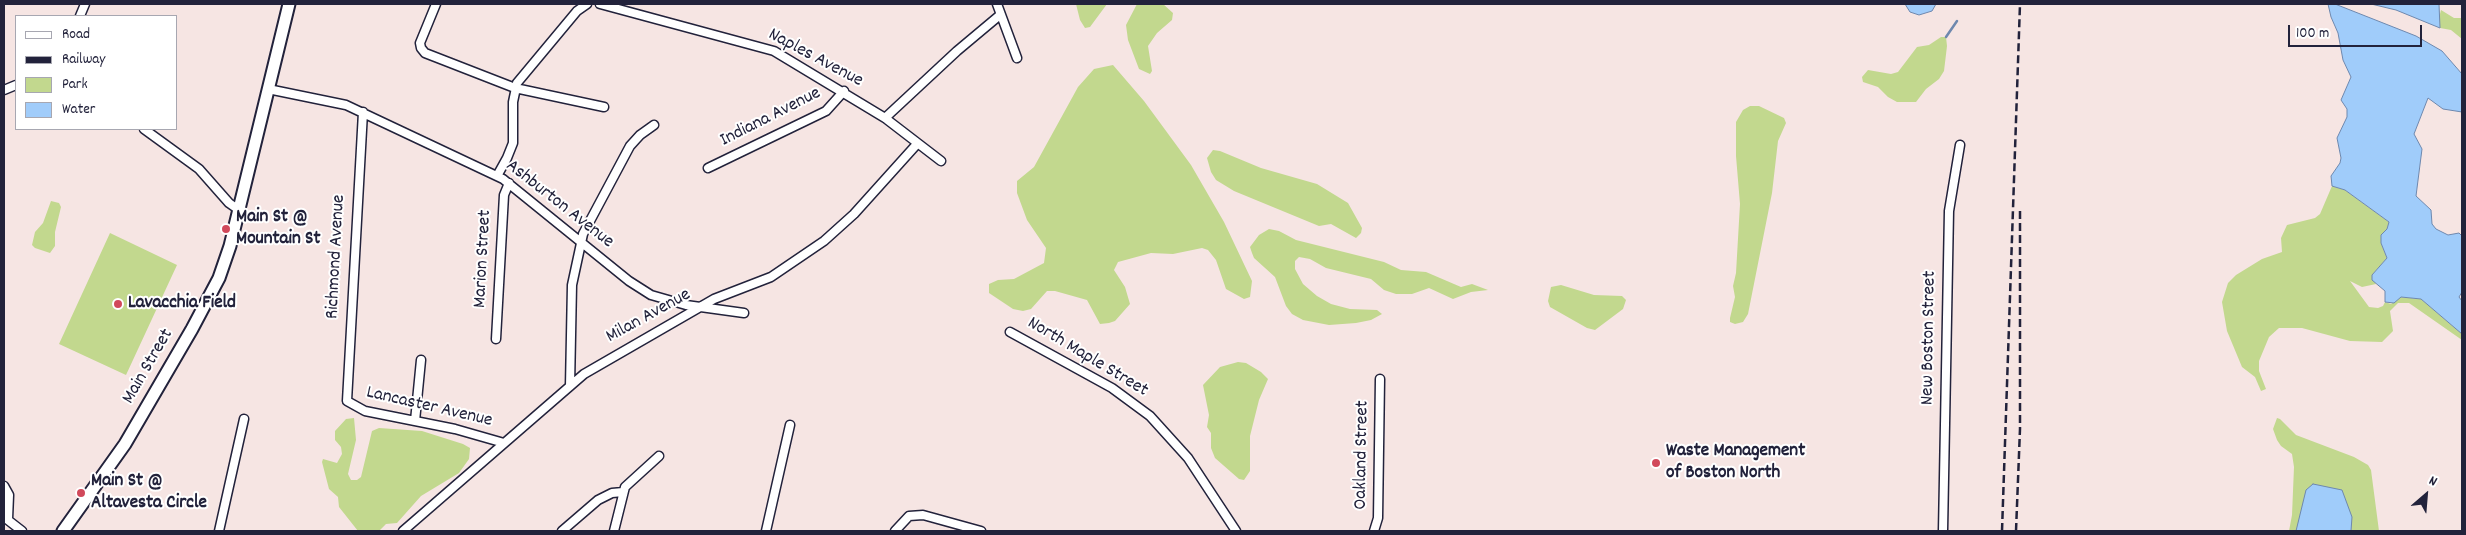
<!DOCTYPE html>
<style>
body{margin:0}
#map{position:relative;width:2466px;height:535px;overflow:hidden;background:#f6e5e3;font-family:Dekko,sans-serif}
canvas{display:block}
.frame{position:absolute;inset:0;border:5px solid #22223b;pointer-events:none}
.legend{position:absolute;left:15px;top:15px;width:162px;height:115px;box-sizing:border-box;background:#fff;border:1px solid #a7a7b1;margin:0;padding:6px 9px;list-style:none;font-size:15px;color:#22223b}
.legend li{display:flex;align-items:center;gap:10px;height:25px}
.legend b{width:25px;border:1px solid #a7a7b1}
.north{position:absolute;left:2401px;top:470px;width:50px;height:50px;-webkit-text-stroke:4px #fff;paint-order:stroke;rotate:27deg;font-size:14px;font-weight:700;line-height:20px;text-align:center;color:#22223b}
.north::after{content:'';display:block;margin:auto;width:18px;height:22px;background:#22223b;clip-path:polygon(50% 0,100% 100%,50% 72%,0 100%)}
.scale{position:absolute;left:2288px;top:25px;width:134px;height:22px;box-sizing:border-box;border:2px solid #22223b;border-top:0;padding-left:6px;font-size:15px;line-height:18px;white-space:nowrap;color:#22223b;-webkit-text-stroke:4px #fff;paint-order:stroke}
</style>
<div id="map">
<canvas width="2466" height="535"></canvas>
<div class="frame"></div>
<ul class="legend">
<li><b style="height:6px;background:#fff"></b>Road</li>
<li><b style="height:6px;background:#22223b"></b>Railway</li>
<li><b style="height:14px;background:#c2d88e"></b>Park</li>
<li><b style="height:14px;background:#a0ccfa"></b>Water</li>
</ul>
<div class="north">N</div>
<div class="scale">100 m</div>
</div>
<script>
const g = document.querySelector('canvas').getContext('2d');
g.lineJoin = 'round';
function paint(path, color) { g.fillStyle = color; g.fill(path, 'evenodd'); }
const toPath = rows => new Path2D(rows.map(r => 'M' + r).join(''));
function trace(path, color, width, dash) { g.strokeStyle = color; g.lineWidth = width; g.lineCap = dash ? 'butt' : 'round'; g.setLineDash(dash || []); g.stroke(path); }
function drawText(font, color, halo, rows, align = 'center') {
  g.font = font + ' Dekko,sans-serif'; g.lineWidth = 4; g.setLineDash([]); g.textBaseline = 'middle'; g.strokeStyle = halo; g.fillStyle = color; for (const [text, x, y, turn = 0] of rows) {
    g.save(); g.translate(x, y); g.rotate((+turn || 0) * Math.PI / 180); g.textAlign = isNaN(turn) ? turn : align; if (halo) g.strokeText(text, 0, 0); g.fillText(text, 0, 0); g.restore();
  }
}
const green = toPath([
 [1076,4,1107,4,1090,27,1085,28,1080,20],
 [1137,4,1163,4,1173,13,1172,20,1157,33,1148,46,1152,71,1150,74,1139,69,1128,40,1126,25],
 [2441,10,2454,18,2462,18,2462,39,2451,30,2440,28,2439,18],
 [1941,37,1946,37,1947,46,1944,71,1939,79,1926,89,1916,102,1897,102,1888,97,1878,87,1863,82,1862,77,1868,70,1891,74,1898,72,1917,47,1929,45],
 [1113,65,1144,101,1191,165,1224,222,1252,281,1250,297,1244,299,1226,289,1216,260,1208,250,1202,248,1173,254,1151,253,1118,262,1114,270,1125,287,1130,304,1115,321,1109,323,1100,324,1087,300,1055,291,1047,291,1031,309,1023,311,1013,309,989,293,989,284,998,280,1014,279,1044,263,1046,248,1027,220,1017,193,1017,181,1034,167,1078,87,1094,69],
 [1750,106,1759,106,1784,118,1786,123,1778,141,1772,193,1748,314,1743,322,1735,324,1730,322,1730,318,1735,297,1733,286,1736,273,1740,204,1736,156,1736,122,1743,110],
 [1213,150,1220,151,1261,168,1317,184,1348,203,1362,228,1361,233,1356,238,1331,224,1319,226,1234,191,1216,180,1211,172,1207,158],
 [2332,186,2345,190,2389,222,2387,229,2381,235,2381,243,2387,258,2372,275,2376,284,2362,287,2350,281,2369,307,2378,308,2383,306,2385,302,2391,304,2401,297,2421,299,2462,334,2462,340,2409,303,2398,303,2390,311,2393,331,2382,342,2350,341,2302,328,2279,328,2269,337,2259,361,2259,371,2266,389,2261,391,2255,377,2242,367,2227,331,2222,302,2228,283,2236,275,2262,259,2282,252,2281,238,2287,225,2315,218,2320,214],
 [51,201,59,203,61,207,55,232,55,246,50,253,35,248,32,245,35,232,43,223],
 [1269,229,1279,231,1296,240,1384,262,1401,270,1426,272,1461,287,1472,284,1488,290,1471,292,1453,299,1429,288,1412,294,1396,294,1384,290,1371,279,1326,268,1310,259,1299,257,1295,261,1295,269,1303,284,1317,296,1331,304,1350,309,1377,310,1382,314,1371,320,1356,323,1329,325,1303,320,1292,314,1286,306,1275,277,1254,258,1252,253,1250,247,1259,235],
 [110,233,177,265,126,375,59,344],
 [1561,285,1594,295,1622,296,1626,300,1623,309,1595,330,1587,328,1550,307,1548,301,1551,287],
 [1238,362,1246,363,1261,372,1268,379,1259,400,1250,436,1250,471,1244,480,1239,479,1215,458,1211,448,1211,433,1207,427,1209,415,1203,385,1220,367],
 [354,418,356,440,348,474,351,480,357,480,361,477,372,431,379,428,422,431,463,444,470,448,469,459,459,473,421,496,397,523,386,524,379,531,358,531,339,507,338,497,329,489,322,462,323,459,337,463,342,454,341,447,335,440,335,431,346,419],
 [2277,418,2280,419,2296,435,2354,457,2368,465,2371,470,2379,531,2289,531,2292,515,2294,467,2292,454,2281,446,2277,440,2273,429]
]);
const water = toPath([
 [1905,4,1936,4,1932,11,1919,15,1910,12,1905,4],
 [2328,4,2335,4,2416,36,2442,51,2462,74,2462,112,2443,109,2428,98,2414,134,2422,149,2416,196,2431,210,2432,224,2436,229,2448,235,2459,233,2462,236,2462,292,2459,297,2462,301,2462,334,2421,299,2401,297,2394,303,2385,302,2385,291,2372,280,2372,275,2387,258,2381,243,2381,235,2387,229,2389,222,2345,190,2332,186,2331,176,2340,163,2341,158,2337,138,2347,117,2347,109,2341,100,2351,77,2343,60,2338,33,2331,17,2328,4],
 [2371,4,2439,4,2440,28,2396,10,2371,4],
 [2313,484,2342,490,2352,517,2351,531,2296,531,2306,490,2313,484]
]);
const stream = toPath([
 [1946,37,1957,21]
]);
const street = toPath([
 [436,4,420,43,421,48,425,53,515,88,604,107],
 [600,4,774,51,885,118,941,161],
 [997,4,1017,58],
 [80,16,85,4],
 [268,89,346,105,503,179,629,281,651,295,686,305,744,313],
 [4,90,16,85],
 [363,112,347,401,365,411,455,429,504,443],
 [885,118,957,51,1000,15],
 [144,129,199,169,229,203,239,210],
 [708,168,826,111,844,91],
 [497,176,507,158,513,143,513,102,517,83,577,11,587,4],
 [1010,332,1112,388,1150,416,1188,458,1236,531],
 [496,339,504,195,509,183],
 [570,386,572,285,583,234,630,146,640,135,654,125],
 [415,421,421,360],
 [4,486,9,495,8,519],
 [4,517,22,531],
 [219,531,244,419],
 [403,531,584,374,714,299,771,277,824,241,854,214,917,144],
 [562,531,598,500,612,493,623,492],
 [614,531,625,487,659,456],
 [766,531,790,425],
 [895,531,909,516,923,515,981,531],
 [1374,531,1378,518,1380,379],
 [1943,531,1949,211,1960,145]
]);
const secondary = toPath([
 [63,531,125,444,192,329,219,278,230,246,289,4]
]);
const rail = toPath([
 [2002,531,2020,4],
 [2016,531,2020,429,2020,209]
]);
const markers = [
 [226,229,5,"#d1495b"],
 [118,304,5,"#d1495b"],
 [1656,463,5,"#d1495b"],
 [81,493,5,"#d1495b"]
];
const streetNames = [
 ["Naples Avenue",815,59,28],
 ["Indiana Avenue",771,118,-27],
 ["Ashburton Avenue",559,205,38],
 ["Richmond Avenue",337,257,-87],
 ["Marion Street",484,259,-87],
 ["Milan Avenue",649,317,-29],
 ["New Boston Street",1930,338,-89],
 ["North Maple Street",1087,358,31],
 ["Main Street",149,367,-60],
 ["Lancaster Avenue",429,408,13],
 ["Oakland Street",1363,455,-89]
];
const poiNames = [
 ["Main St @",236,218],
 ["Mountain St",236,240],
 ["Lavacchia Field",128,304],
 ["Waste Management",1666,452],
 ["of Boston North",1666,474],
 ["Main St @",91,482],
 ["Altavesta Circle",91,504]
];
paint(green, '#c2d88e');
paint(water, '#a0ccfa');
trace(water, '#6e88ae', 1);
trace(stream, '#6e88ae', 2.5);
trace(street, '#22223b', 11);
trace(secondary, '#22223b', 15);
trace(street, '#fff', 8);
trace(secondary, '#fff', 11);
trace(rail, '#22223b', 2.5, [8, 4]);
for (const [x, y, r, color] of markers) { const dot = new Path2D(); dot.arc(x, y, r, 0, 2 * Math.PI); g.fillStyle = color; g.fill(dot); trace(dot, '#fff', 2); }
drawText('19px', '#22223b', '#fff', streetNames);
drawText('bold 19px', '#22223b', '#fff', poiNames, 'left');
</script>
